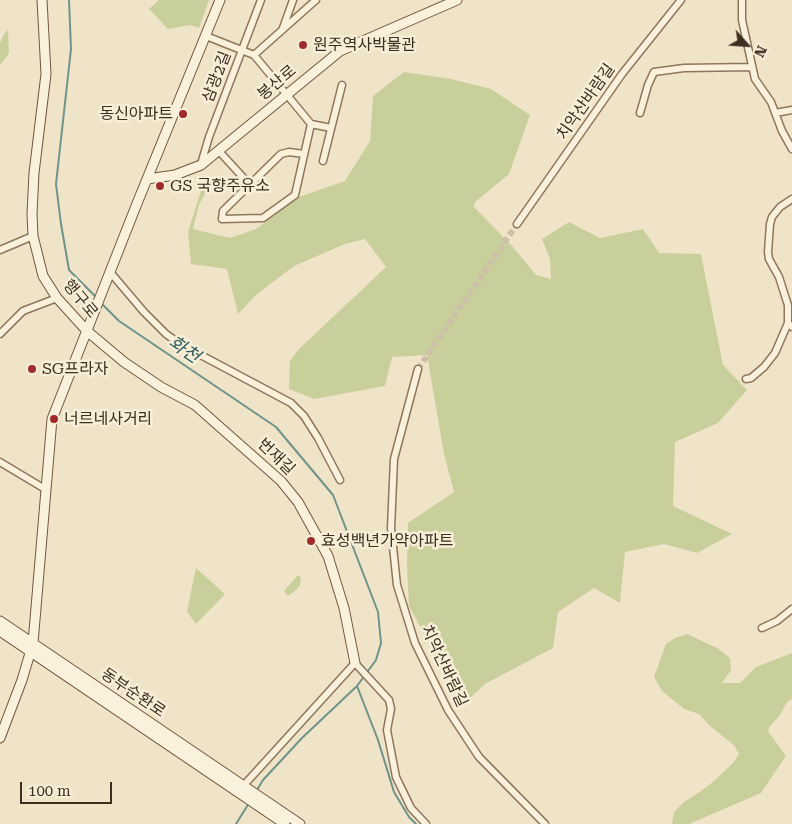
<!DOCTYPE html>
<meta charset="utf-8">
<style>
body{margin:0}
#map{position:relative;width:792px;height:824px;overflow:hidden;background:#f0e4c8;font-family:"Roboto Serif",serif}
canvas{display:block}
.north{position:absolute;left:722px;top:20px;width:50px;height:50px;-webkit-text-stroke:4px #f7eed8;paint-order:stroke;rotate:116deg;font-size:14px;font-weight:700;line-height:20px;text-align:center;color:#3d2e20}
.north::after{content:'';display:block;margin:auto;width:18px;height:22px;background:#3d2e20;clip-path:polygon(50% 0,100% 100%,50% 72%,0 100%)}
.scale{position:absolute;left:20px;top:782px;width:92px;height:22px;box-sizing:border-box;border:2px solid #3d2e20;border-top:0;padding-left:6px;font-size:15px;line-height:18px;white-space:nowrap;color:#3d2e20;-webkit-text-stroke:4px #f7eed8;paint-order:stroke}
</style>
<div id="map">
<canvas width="792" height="824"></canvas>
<div class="north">N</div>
<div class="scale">100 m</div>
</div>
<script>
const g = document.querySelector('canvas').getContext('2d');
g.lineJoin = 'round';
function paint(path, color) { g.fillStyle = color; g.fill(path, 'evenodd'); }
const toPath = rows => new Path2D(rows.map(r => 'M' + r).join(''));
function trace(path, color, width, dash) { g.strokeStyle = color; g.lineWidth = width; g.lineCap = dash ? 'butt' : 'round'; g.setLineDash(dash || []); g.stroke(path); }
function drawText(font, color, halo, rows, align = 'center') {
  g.font = font + ' "Roboto Serif","Noto Sans KR",serif'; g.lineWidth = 5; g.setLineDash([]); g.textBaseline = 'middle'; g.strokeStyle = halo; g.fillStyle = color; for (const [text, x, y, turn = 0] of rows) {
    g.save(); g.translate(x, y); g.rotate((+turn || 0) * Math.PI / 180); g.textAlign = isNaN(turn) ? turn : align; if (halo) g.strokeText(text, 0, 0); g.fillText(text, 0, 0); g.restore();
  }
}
const green = toPath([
 [159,0,209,0,199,28,190,25,168,29,149,9],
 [8,30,9,53,0,65,0,43,4,34],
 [404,72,451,79,491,89,530,115,509,174,475,202,474,207,513,247,536,275,551,279,550,259,542,239,569,222,600,238,643,229,659,253,701,254,723,365,747,390,718,423,675,442,673,506,732,534,697,553,664,544,625,552,620,603,594,588,558,612,553,648,485,684,468,700,448,678,409,606,407,564,408,523,454,492,444,454,427,355,392,357,385,386,314,399,289,389,290,361,299,349,386,267,365,239,345,244,294,266,257,294,238,314,227,269,191,264,188,232,205,178,205,194,199,205,193,229,230,238,256,229,299,197,345,181,370,141,373,96],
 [196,568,225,594,196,624,187,611],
 [298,575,301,578,300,585,296,590,288,596,284,591],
 [687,634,717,648,730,658,731,670,722,683,740,683,756,667,792,653,792,699,787,702,780,715,770,726,768,731,786,756,761,793,689,824,672,824,674,812,684,802,701,791,714,781,733,763,739,754,734,745,710,726,699,714,684,709,662,691,654,677,666,644,675,638]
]);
const stream = toPath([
 [69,0,71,49,56,184,61,224,69,270,96,297],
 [101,303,119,321,276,427,333,495,378,612,381,643,376,660,357,686,302,738,263,780,257,790],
 [357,686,378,740,394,792,409,817,416,824],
 [236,824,249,803]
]);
const streetTunnel = toPath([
 [418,369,517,224]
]);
const street = toPath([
 [742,0,742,20,755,79,771,102,782,131,792,149],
 [283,28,293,0],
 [206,36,254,55,311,124,331,128],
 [254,55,316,0],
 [640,113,648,85,654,72,684,68,752,67],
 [775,113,792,110],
 [218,150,250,185],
 [304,154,289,152,281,154,223,211,222,219,263,218,295,195,311,124],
 [323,161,342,85],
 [201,164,209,137,261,0],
 [792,199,780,207,772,217,770,224,768,252,769,259,779,277,785,296,788,305,788,323,792,327],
 [517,224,622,74,681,0],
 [0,250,33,236],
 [110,272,144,312,166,334,180,344,291,403,304,416,318,438,340,480],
 [0,334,23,311,57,298],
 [418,369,394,459,391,528,397,585,415,643,448,710,479,757,545,824],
 [746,379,751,378,764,367,775,353,788,323],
 [0,462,45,489],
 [762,628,777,621,792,609],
 [244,785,355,663,389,700,391,709,387,730,396,777,411,808,426,824]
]);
const secondary = toPath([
 [42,0,46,74,34,173,32,214,33,236,43,276,57,298,87,331,124,362,161,387,195,405,281,481,298,502,328,556,344,608,355,663],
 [147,179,175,175,201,165,340,51,457,0],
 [0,621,300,824],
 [0,631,285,824],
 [0,738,22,680,33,643,52,419,136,206,220,0]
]);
const markers = [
 [303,45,5,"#9e2a2b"],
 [183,114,5,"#9e2a2b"],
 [160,186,5,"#9e2a2b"],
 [32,369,5,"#9e2a2b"],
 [54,419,5,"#9e2a2b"],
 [311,541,5,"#9e2a2b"]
];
const poiNames = [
 ["원주역사박물관",313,45],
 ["동신아파트",173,114,"right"],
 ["GS 국향주유소",170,186],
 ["SG프라자",42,369],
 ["너르네사거리",64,419],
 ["효성백년가약아파트",321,541]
];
const streetNames = [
 ["삼광2길",217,77,-69],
 ["봉산로",277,83,-40],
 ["치악산바람길",586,102,-55],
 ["행구로",80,299,50],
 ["번재길",276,457,44],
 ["치악산바람길",444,666,65],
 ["동부순환로",133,693,34]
];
const waterNames = [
 ["화천",184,350,34]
];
paint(green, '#c9cf9b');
trace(stream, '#6f938a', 2);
trace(streetTunnel, '#ccc0a6', 6, [6, 3]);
trace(street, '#8d765c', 9);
trace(secondary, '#6f573f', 11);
trace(street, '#faf1dc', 6);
trace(secondary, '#faf1dc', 9);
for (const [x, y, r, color] of markers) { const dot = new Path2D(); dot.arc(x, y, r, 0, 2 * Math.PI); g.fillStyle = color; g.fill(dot); trace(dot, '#f7eed8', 2); }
drawText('16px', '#3d2e20', '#f7eed8', poiNames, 'left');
drawText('16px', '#3d2e20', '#f7eed8', streetNames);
drawText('italic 18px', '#2f5d5a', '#f7eed8', waterNames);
</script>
